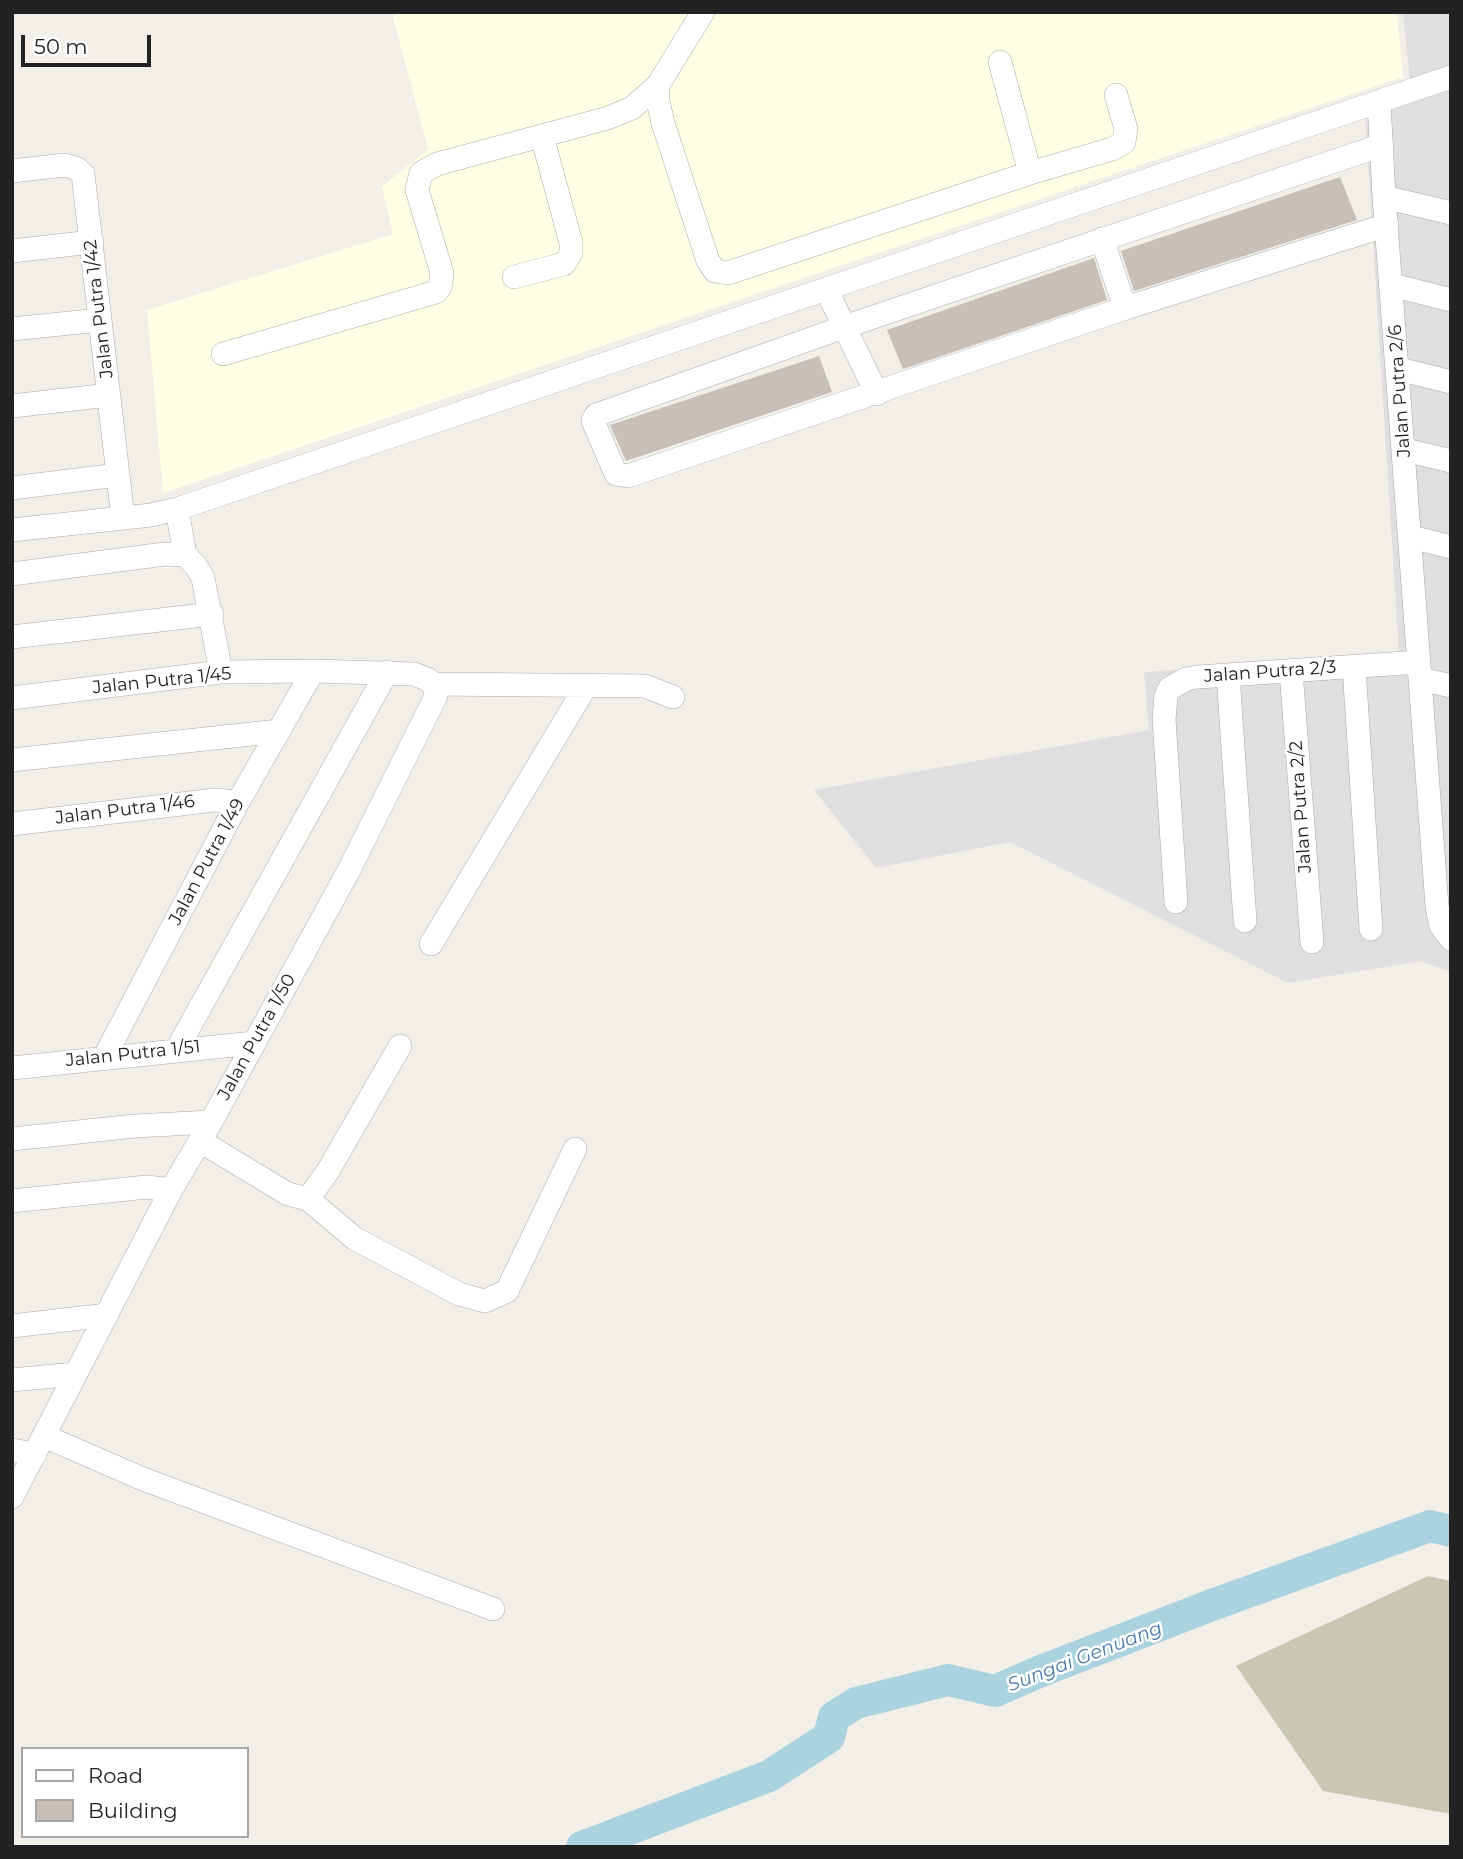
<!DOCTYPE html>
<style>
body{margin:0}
#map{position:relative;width:1463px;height:1859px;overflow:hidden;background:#f2efe9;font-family:Montserrat,sans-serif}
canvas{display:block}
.frame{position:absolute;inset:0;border:14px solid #222;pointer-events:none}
.legend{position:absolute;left:21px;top:1747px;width:228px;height:91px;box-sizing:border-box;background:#fff;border:2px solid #a7a7a7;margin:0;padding:9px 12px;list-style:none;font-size:21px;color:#222}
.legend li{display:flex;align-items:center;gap:14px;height:35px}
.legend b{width:35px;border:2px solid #a7a7a7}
.scale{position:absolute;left:21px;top:35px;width:130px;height:32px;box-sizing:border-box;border:4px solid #222;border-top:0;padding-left:9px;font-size:21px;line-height:24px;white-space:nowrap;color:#222;-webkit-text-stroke:5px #fff;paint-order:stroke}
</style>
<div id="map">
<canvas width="1463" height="1859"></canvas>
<div class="frame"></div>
<ul class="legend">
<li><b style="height:9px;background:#fff"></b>Road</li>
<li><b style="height:19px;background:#c7bfb8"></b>Building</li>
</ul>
<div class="scale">50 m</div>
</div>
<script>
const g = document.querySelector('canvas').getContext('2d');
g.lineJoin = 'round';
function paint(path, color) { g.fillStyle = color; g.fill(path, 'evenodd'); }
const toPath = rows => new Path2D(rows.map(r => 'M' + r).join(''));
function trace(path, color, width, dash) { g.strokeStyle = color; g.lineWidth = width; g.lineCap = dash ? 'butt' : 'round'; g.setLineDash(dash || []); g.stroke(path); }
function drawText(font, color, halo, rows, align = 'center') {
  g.font = font + ' Montserrat,sans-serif'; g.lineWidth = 5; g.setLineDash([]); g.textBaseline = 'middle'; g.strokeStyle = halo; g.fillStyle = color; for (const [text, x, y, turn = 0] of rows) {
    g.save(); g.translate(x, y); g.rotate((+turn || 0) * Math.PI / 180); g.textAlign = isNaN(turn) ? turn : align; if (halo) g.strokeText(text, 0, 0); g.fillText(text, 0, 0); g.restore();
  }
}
const residential = toPath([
 [1403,12,1451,12,1451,972,1421,961,1288,983,1010,842,876,868,814,790,1149,730,1144,672,1399,654,1364,98,1410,82]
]);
const education = toPath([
 [395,12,1397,12,1403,77,163,493,147,310,393,234,382,187,428,149,393,17]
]);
const construction = toPath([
 [1428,1576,1451,1581,1451,1814,1323,1791,1236,1666]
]);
const river = toPath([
 [582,1847,769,1776,829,1737,834,1717,856,1703,948,1680,995,1691,1041,1671,1212,1605,1430,1526,1451,1531]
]);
const building = toPath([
 [1340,177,1357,220,1134,291,1121,251],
 [1094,258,1107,300,903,369,887,330],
 [819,356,832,392,626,461,610,425]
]);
const minor = toPath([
 [1000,62,1030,173],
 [658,85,658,101,663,123,708,261,715,271,728,273,1030,173,1112,149,1124,142,1126,129,1116,95],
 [1379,102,1384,197,1437,906,1441,926,1451,939],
 [12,171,65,165,76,168,83,174,123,518],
 [1384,197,1451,213],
 [1102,239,1124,305,1129,307,1387,225],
 [12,251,92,242],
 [514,277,564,264,571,253,571,243,542,136],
 [1392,285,1451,300],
 [826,289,877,394],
 [1129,307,628,476,616,474,593,421,596,415,844,327,1382,145],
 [12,329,100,320],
 [223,354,436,292,440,287,442,273,417,190,421,173,437,164,608,118,632,108,658,85,703,12],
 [1399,369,1451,382],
 [12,406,109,395],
 [1405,450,1451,461],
 [12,488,118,475],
 [177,509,185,555,196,566,203,578,221,672],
 [12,530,151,515,177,509,1451,77],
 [1411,537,1451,547],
 [12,574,165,554,185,555],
 [12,637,212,614],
 [1354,667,1371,929],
 [1291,671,1312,942],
 [1228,675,1245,921],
 [1421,679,1451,686],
 [432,684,645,686,673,697],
 [12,698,221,672,313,671,414,674,429,680,435,687,436,696,349,870,211,1122,171,1190,12,1497],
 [12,760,279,731],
 [12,824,215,800,238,802],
 [1176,902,1164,719,1166,696,1169,689,1186,679,1198,677,1419,662],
 [431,944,586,686],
 [177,1049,387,672],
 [105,1056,238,802,313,671],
 [12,1068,254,1043],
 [12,1139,135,1126,211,1122],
 [200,1141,288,1194,308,1199,328,1171,400,1046],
 [308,1199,354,1238,459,1294,485,1301,507,1291,575,1149],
 [12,1201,147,1187,171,1190],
 [12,1326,107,1315],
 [12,1380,75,1374],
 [44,1436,143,1479,493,1609],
 [12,1450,35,1454]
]);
const streetNames = [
 ["Jalan Putra 1/42",99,309,-97],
 ["Jalan Putra 2/6",1400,391,-94],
 ["Jalan Putra 2/3",1270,672,-4],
 ["Jalan Putra 1/45",162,681,-6],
 ["Jalan Putra 2/2",1301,807,-94],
 ["Jalan Putra 1/46",125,810,-7],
 ["Jalan Putra 1/49",207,862,-62],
 ["Jalan Putra 1/50",257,1037,-61],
 ["Jalan Putra 1/51",133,1054,-6]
];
const waterNames = [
 ["Sungai Genuang",1085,1657,-21]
];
paint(residential, '#e0dfdf');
paint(education, '#ffffe5');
paint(construction, '#c7c7b4');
trace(river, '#aad3df', 32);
paint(building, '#c7bfb8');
trace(minor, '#a9a9a9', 24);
trace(minor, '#fff', 23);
drawText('18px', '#222', '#fff', streetNames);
drawText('italic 19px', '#4a7aab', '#fff', waterNames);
</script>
